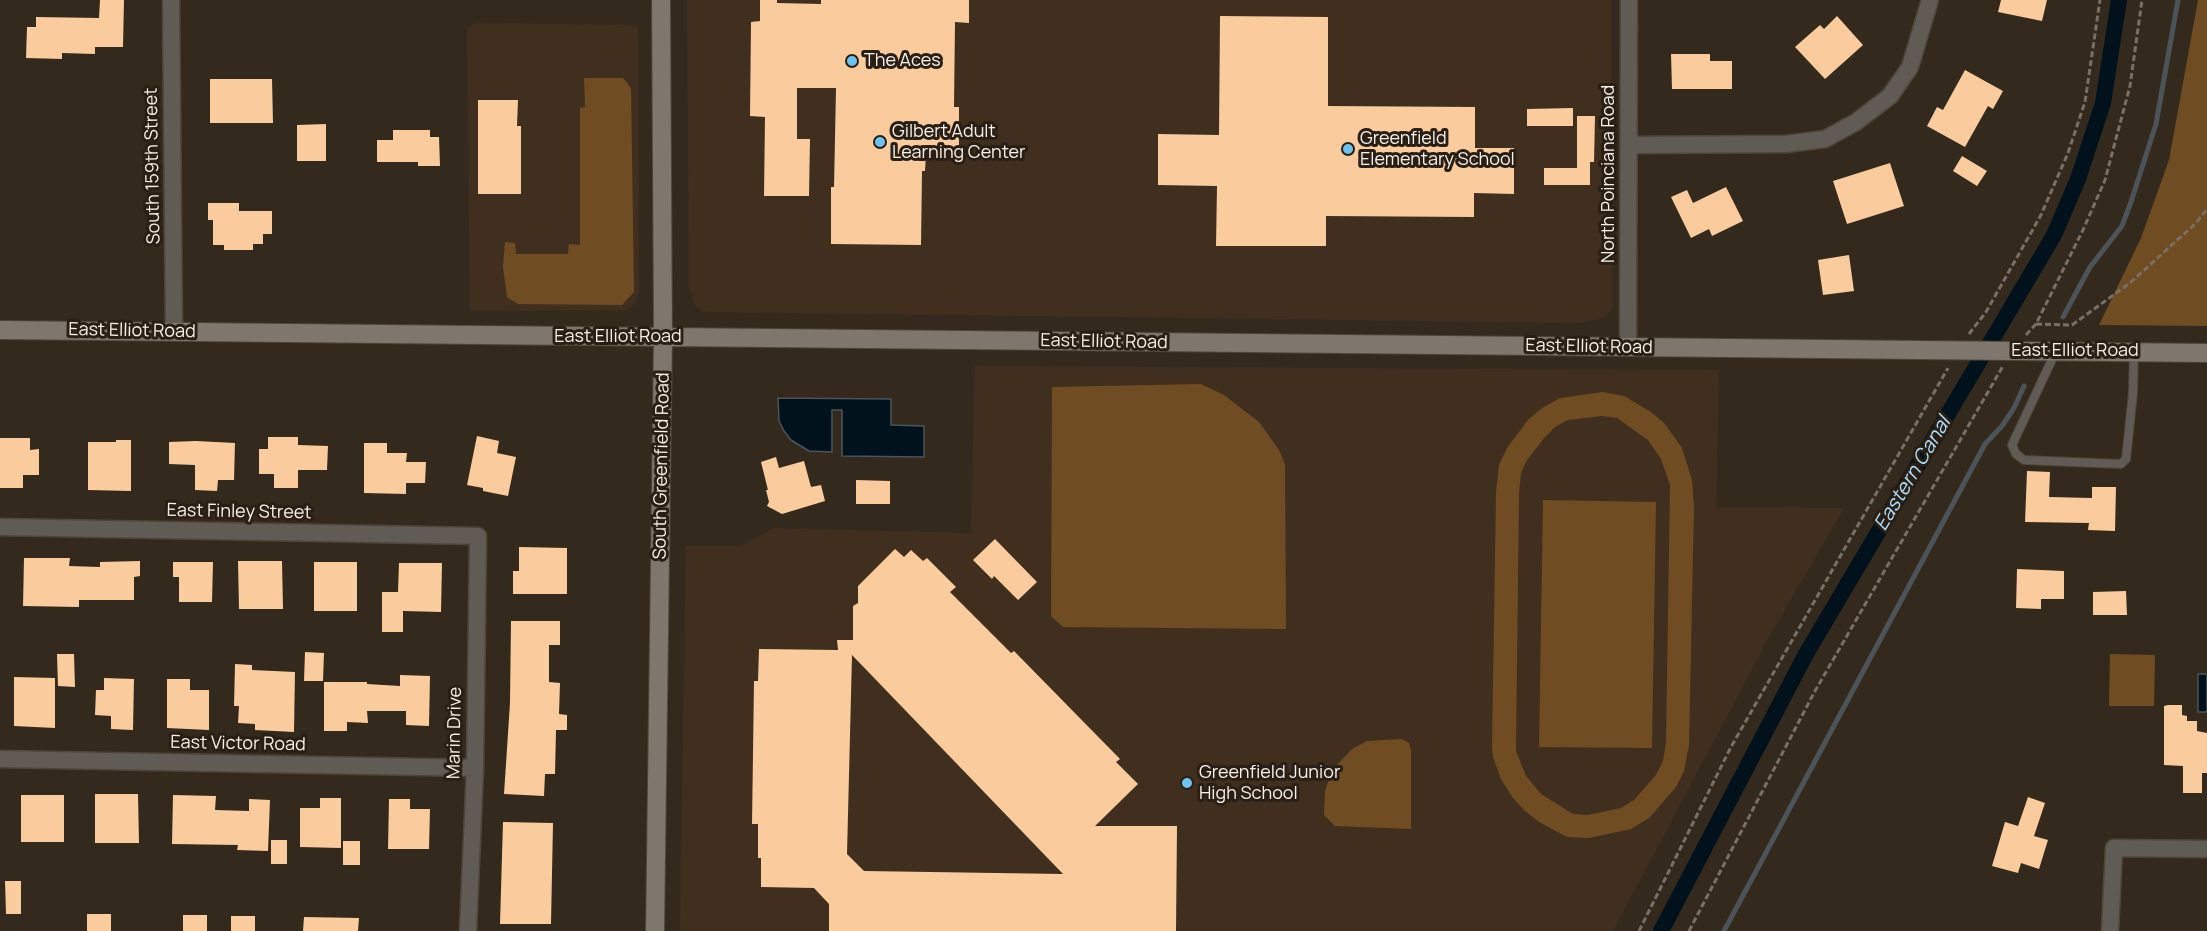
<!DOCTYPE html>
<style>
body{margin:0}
canvas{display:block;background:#34291d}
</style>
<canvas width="2207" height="931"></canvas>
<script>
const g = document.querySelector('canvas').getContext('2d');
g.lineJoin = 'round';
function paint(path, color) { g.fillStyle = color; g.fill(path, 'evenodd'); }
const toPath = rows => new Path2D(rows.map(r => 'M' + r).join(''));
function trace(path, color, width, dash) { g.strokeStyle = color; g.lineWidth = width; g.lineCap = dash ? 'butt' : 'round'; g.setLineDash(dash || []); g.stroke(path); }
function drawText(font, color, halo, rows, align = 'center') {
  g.font = font + ' Manrope,sans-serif'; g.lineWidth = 6; g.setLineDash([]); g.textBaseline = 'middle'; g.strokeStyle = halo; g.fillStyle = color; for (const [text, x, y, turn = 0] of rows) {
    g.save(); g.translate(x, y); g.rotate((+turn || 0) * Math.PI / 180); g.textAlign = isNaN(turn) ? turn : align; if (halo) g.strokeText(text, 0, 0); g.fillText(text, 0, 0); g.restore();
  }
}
const built = toPath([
 [687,0,1611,0,1612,309,1603,318,1580,323,711,312,702,311,696,307,689,288],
 [474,23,638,25,639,292,636,302,628,310,470,311,467,29],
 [975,366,1719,370,1716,507,1844,508,1770,635,1613,931,680,931,686,546,741,546,773,528,971,533]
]);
const green = toPath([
 [2198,0,2207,0,2207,326,2099,325,2141,238,2169,160],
 [584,78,623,78,631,88,634,292,622,305,518,304,507,297,503,267,505,242,515,243,516,254,568,254,569,244,580,245,580,108,585,107],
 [1201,384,1224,395,1259,422,1279,450,1285,464,1286,629,1063,627,1051,616,1052,387],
 [1603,392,1624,396,1651,412,1665,424,1682,448,1692,480,1694,506,1689,745,1684,771,1676,787,1649,818,1631,829,1589,838,1567,837,1539,822,1525,811,1513,798,1501,779,1493,757,1492,748,1496,492,1499,465,1507,448,1528,420,1542,408,1560,398],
 [1602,416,1617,418,1648,440,1661,459,1670,485,1666,743,1663,761,1656,775,1634,800,1621,808,1588,815,1573,814,1541,794,1526,776,1516,751,1519,493,1521,473,1527,460,1545,437,1555,427,1568,420],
 [1543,500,1656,502,1652,748,1539,747],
 [2110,654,2155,655,2154,706,2109,706],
 [1402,739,1409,743,1411,750,1411,829,1335,826,1324,815,1325,791,1330,776,1338,764,1352,749,1367,741]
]);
const water = toPath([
 [778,398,891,399,891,425,924,426,924,457,842,456,842,410,832,410,832,452,809,451,791,440,784,431,779,421,778,398],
 [2198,674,2207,674,2207,712,2198,712,2198,674]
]);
const stream = toPath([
 [2063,317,2090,267,2122,226,2131,202,2156,124,2178,0],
 [1724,931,1985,444,2002,426,2014,408,2024,386]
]);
const canal = toPath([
 [1661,931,1806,654,2054,235,2078,179,2103,103,2119,0]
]);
const building = toPath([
 [100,0,124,0,123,47,95,47,95,54,62,53,62,59,26,58,27,27,36,27,36,17,99,18],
 [760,0,777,0,777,3,821,4,821,0,969,0,969,23,955,22,954,107,959,107,959,155,926,154,925,171,922,171,921,245,831,244,831,187,834,187,836,88,797,88,797,139,810,139,809,196,764,196,765,117,750,116,751,22,760,21],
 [2001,0,2047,0,2042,21,1998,12],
 [1220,16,1328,17,1328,106,1475,107,1475,148,1514,148,1514,194,1474,193,1474,217,1326,216,1326,246,1216,246,1217,186,1158,185,1158,134,1219,135],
 [1837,16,1863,45,1825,79,1795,47,1820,25,1824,29],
 [1671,54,1710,54,1710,61,1732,61,1732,89,1672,89],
 [1965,70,2003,91,1993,109,1988,106,1965,147,1927,126,1937,107,1943,110],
 [210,79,272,79,273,123,210,123],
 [478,100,518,100,517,126,521,126,521,194,478,194],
 [1573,108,1573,126,1527,126,1527,109],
 [1577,116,1595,116,1594,162,1590,162,1590,185,1544,185,1544,168,1577,168],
 [326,124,326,161,297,161,297,125],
 [393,130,430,130,430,137,439,137,440,166,418,166,418,162,377,162,377,140,393,140],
 [1962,156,1987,171,1977,186,1953,171],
 [1890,163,1904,206,1847,224,1833,181],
 [1726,187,1743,221,1712,236,1709,229,1691,238,1671,197,1687,190,1693,203],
 [208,203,239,203,239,211,272,211,272,234,263,234,263,244,253,244,253,250,224,250,224,245,213,245,213,220,208,220],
 [1849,255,1854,291,1823,295,1818,260],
 [477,436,499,441,497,453,516,457,508,496,483,491,483,488,467,485],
 [268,437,298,437,298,445,328,446,327,470,298,470,298,488,274,488,274,474,259,474,259,449,268,449],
 [0,438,30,438,30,450,39,449,39,475,23,475,23,488,0,488],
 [116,440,131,440,131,491,88,490,88,442,116,442],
 [196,441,235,443,234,480,218,480,217,491,195,490,195,465,169,464,169,442],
 [364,443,387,443,387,453,407,453,406,462,426,462,425,483,406,483,406,494,364,493],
 [776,457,779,468,804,461,811,487,821,485,825,501,782,514,767,506,769,502,766,490,768,490,761,462],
 [2027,471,2050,472,2049,497,2092,498,2092,487,2116,487,2115,531,2088,530,2089,523,2025,522],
 [856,480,890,481,890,504,856,504],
 [995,539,1037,582,1018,600,994,576,992,579,973,560],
 [519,547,567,548,567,594,513,594,513,571,519,571],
 [895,549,904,557,911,550,923,561,927,558,956,587,950,592,1011,653,1014,651,1120,759,1116,762,1138,784,1095,826,1177,826,1176,931,829,931,829,904,814,888,761,887,761,858,758,858,758,824,752,824,754,681,758,681,759,649,838,650,837,640,853,640,853,606,858,603,858,586],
 [852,655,1063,874,864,871,847,854],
 [24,558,70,558,69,566,100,567,100,562,140,561,140,576,134,577,134,600,79,600,79,607,23,606],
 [238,561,282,561,283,609,239,609],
 [173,562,213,562,212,602,179,602,179,577,173,577],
 [314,562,357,562,357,611,314,611],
 [399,563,442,563,441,612,403,611,403,632,382,632,382,592,398,592],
 [2017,569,2064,571,2064,599,2041,599,2041,609,2016,608],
 [2126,591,2127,615,2093,615,2093,592],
 [511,621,560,621,560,645,549,645,549,682,560,683,559,714,567,715,567,730,556,730,555,774,545,774,544,796,504,794,510,703],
 [305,652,324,653,323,681,304,681],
 [57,654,74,654,75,687,58,686],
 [235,664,252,665,252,670,295,672,294,732,255,730,255,724,238,723,239,706,234,706],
 [400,675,430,676,429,726,406,725,406,711,367,711,368,723,347,722,347,731,324,731,324,682,367,682,367,684,400,686],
 [14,677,55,678,55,728,14,726],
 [104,678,134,679,133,730,111,729,111,716,95,715,96,690,104,690],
 [167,679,190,679,190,690,209,690,209,730,167,728],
 [2168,705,2182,705,2182,715,2187,716,2187,721,2197,721,2197,731,2207,733,2207,773,2202,773,2202,793,2183,793,2183,766,2164,765,2164,706],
 [95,794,138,794,139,843,95,843],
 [21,795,64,795,64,842,21,842],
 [173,795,216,796,215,810,249,811,249,799,270,800,268,851,237,850,238,845,172,844],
 [2028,797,2045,803,2034,836,2048,840,2039,869,2021,863,2018,873,1992,866,2005,822,2018,826],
 [320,798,341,798,341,848,300,847,300,808,320,808],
 [389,799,410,799,410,809,430,809,429,849,388,849],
 [503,822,553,823,551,924,500,924],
 [271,840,287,840,287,864,271,864],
 [343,841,360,841,360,865,343,865],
 [5,881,21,881,21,914,6,914],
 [87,914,111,914,111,931,87,931],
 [183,915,207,915,207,931,183,931],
 [231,916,255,916,255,931,231,931],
 [304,917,359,918,358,931,303,931]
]);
const path = toPath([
 [2036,324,2072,325,2130,283,2195,224,2207,209],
 [1969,334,1986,312,2041,215,2068,153,2085,102,2100,0],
 [2026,335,2036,324,2083,230,2105,180,2130,86,2142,0],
 [1639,931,1731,747,1948,368],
 [1689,931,1815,691,2003,366]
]);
const lane = toPath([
 [2056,351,2012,445,2016,454,2024,460,2121,464,2126,459,2133,393,2134,352]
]);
const street = toPath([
 [171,0,174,331],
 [1629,145,1786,144,1825,139,1856,122,1890,96,1910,67,1930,0],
 [1628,347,1629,0],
 [0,527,478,536,475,768,468,931],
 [0,759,475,768],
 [2110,931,2114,848,2207,849]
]);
const secondary = toPath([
 [0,330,2207,353],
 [655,931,663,337,661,0]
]);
const markers = [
 [852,61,6,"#6bc3f2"],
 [880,142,6,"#6bc3f2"],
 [1348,149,6,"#6bc3f2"],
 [1187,783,6,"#6bc3f2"]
];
const poiNames = [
 ["The Aces",864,61],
 ["Gilbert Adult",892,132],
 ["Learning Center",892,153],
 ["Greenfield",1360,139],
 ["Elementary School",1360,160],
 ["Greenfield Junior",1199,773],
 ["High School",1199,794]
];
const streetNames = [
 ["South 159th Street",153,166,-91],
 ["North Poinciana Road",1609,174,-90],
 ["East Elliot Road",132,331,1],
 ["East Elliot Road",618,337],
 ["East Elliot Road",1104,342,1],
 ["East Elliot Road",1589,347,1],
 ["East Elliot Road",2075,351],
 ["South Greenfield Road",662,466,-89],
 ["East Finley Street",239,512,1],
 ["Marin Drive",455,733,-89],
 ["East Victor Road",238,744,1]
];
const waterNames = [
 ["Eastern Canal",1913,474,-59]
];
paint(built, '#402f1f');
paint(green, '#704c23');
paint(water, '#02121c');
trace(water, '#4c5459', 1.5);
trace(stream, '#4c5459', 5);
trace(canal, '#02121c', 16);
paint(building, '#facb9d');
trace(lane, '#4f4539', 10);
trace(street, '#4f4539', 19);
trace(secondary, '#4f4539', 20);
trace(path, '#796f65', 3, [6, 3]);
trace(lane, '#615b55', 8);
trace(street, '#615b55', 16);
trace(secondary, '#7f766d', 18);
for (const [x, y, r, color] of markers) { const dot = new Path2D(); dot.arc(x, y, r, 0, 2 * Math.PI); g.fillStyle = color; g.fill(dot); trace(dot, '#2a1f14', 2); }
drawText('18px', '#f7efe8', '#2a1f14', poiNames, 'left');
drawText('18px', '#f7efe8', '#2a1f14', streetNames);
drawText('italic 20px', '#acdffc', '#2a1f14', waterNames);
</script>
